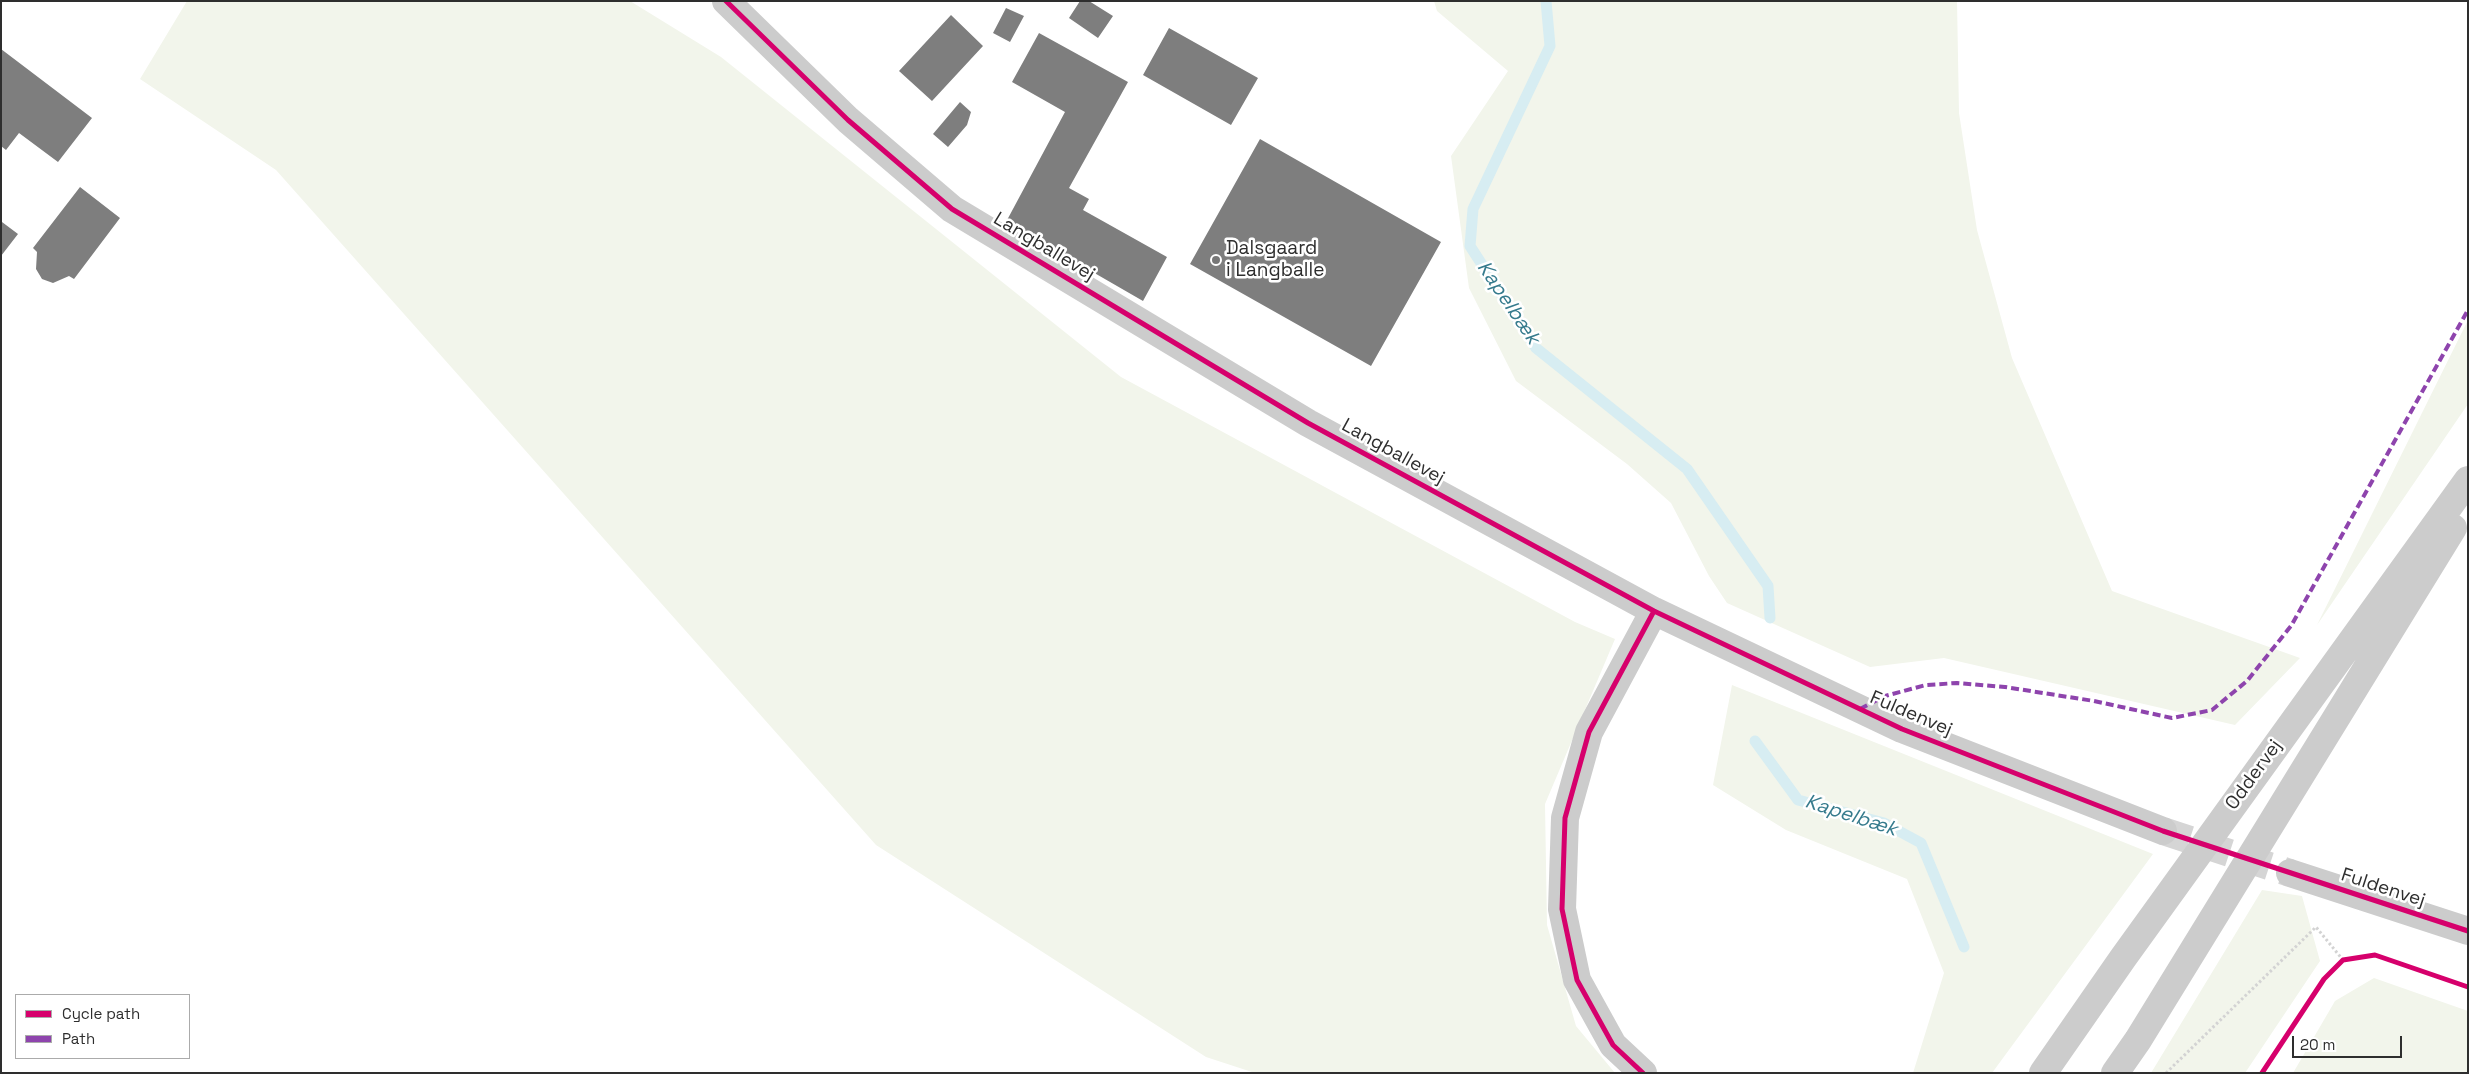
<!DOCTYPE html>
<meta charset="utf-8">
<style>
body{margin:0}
#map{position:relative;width:2469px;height:1074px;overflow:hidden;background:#fff;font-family:"Space Grotesk",sans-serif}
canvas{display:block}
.frame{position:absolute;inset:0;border:2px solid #2e2e2e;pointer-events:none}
.legend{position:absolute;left:15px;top:994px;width:175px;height:65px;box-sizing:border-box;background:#fff;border:1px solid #ababab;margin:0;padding:6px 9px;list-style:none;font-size:15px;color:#2e2e2e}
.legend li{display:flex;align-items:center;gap:10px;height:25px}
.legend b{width:25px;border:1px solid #ababab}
.scale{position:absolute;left:2292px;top:1036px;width:110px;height:22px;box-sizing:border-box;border:2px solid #2e2e2e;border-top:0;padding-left:6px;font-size:15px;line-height:18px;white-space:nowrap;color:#2e2e2e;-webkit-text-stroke:4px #fff;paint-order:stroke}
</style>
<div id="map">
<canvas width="2469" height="1074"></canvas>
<div class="frame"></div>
<ul class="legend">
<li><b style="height:6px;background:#d6006c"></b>Cycle path</li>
<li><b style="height:6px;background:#8e44ad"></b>Path</li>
</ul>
<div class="scale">20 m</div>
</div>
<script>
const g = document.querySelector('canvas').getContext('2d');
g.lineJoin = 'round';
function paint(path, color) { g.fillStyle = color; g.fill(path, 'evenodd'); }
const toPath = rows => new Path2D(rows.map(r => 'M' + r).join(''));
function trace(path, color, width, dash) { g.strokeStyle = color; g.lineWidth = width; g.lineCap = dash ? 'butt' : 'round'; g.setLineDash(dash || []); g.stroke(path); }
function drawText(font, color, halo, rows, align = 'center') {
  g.font = font + ' "Space Grotesk",sans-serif'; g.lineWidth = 5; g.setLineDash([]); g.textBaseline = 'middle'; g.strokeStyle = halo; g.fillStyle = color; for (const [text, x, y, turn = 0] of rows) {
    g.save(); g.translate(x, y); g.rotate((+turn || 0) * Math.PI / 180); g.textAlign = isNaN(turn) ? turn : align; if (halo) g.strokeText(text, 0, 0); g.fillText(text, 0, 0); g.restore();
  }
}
const green = toPath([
 [187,1,630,1,721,57,1121,377,1575,622,1615,639,1545,804,1547,925,1576,1026,1615,1073,1255,1073,1206,1057,876,845,276,170,140,79],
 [1434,1,1957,1,1959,113,1977,230,2012,358,2112,591,2300,658,2235,725,1944,658,1870,667,1727,603,1709,576,1671,503,1627,464,1516,381,1469,288,1451,156,1508,71,1437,11],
 [2468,320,2468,404,2317,625],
 [1732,685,2153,854,1992,1073,1913,1073,1944,973,1907,879,1786,830,1713,785],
 [2262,890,2302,896,2320,961,2245,1073,2151,1073],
 [2374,978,2468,1011,2468,1073,2293,1073,2335,1001]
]);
const stream = toPath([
 [1546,1,1550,46,1473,209,1470,246,1536,348,1687,469,1768,586,1770,618],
 [1755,741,1798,800,1884,823,1921,843,1964,947]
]);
const building = toPath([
 [1080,1,1089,1,1113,16,1098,38,1069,18],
 [1006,8,1024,16,1010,42,993,33],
 [951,15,983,46,932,101,899,71],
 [1169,28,1258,78,1231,125,1143,75],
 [1039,33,1128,82,1069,188,1089,199,1083,210,1167,257,1143,301,1006,222,1065,112,1012,82],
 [1,49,92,118,58,162,19,133,6,150,1,146],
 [960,102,971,112,967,125,948,147,933,134],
 [1260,139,1441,242,1371,366,1190,264],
 [80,187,120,218,74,279,69,276,53,283,42,279,36,269,37,252,33,248],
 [2,222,18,234,1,256,1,224]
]);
const secondaryTunnel = toPath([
 [2163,831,2290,873]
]);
const path = toPath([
 [2166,1073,2316,927,2343,960]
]);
const secondary = toPath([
 [726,1,848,120,952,209,1308,423,1654,611,1902,729,2163,831],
 [2290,873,2468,931],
 [1643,1073,1613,1045,1577,980,1562,909,1565,818,1589,732,1654,611],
 [2043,1073,2123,958,2468,480],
 [2115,1073,2138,1040,2453,528]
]);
const quiet = toPath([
 [1860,709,1885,696,1926,685,1957,683,2005,687,2094,701,2172,718,2212,710,2247,681,2291,626,2468,310]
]);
const cycleway = toPath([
 [726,1,848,120,952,209,1308,423,1654,611,1902,729,2163,831,2468,931],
 [1643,1073,1613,1045,1577,980,1562,909,1565,818,1589,732,1654,611],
 [2262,1073,2324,979,2343,960,2375,955,2468,987]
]);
const markers = [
 [1216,260,5,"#777"]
];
const streetNames = [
 ["Langballevej",1044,247,31],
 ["Langballevej",1393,452,29],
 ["Fuldenvej",1911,714,23],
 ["Oddervej",2254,775,-54],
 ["Fuldenvej",2383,888,18]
];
const poiNames = [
 ["Dalsgaard",1226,249],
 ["i Langballe",1226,271]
];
const waterNames = [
 ["Kapelbæk",1508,303,56],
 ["Kapelbæk",1851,816,18]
];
paint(green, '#f2f5eb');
trace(stream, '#d7edf2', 11);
paint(building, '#7e7e7e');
trace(secondaryTunnel, '#d5d5d5', 28, [28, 14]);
trace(path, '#d3d3d3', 3, [2.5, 2.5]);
trace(secondary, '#ccc', 28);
trace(quiet, '#8e44ad', 4, [8, 4]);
trace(cycleway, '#d6006c', 5);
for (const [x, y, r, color] of markers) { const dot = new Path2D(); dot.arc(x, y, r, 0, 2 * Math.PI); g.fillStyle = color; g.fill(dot); trace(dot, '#fff', 2); }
drawText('19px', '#2e2e2e', '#fff', streetNames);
drawText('19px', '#2e2e2e', '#fff', poiNames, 'left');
drawText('italic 20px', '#367b8d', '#fff', waterNames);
</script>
